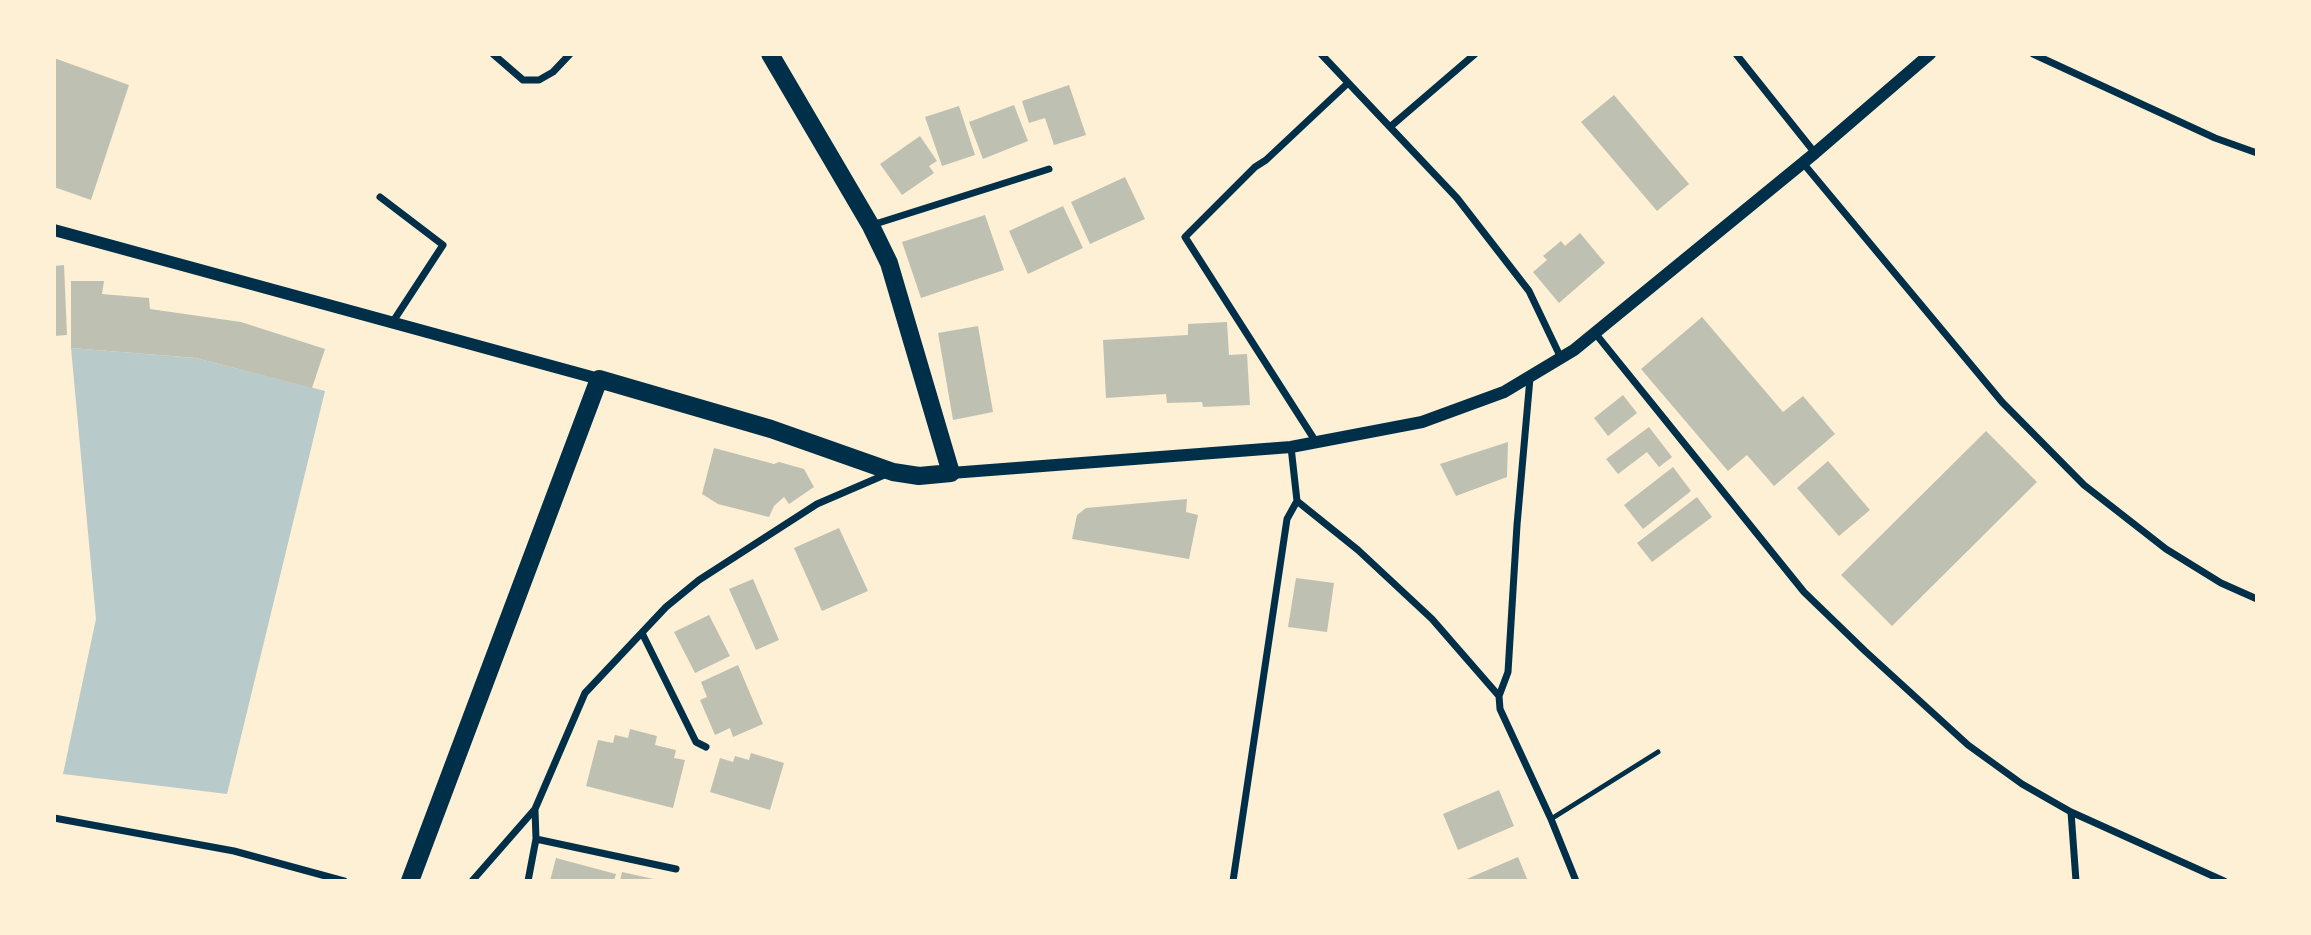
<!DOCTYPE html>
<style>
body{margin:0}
#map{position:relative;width:2311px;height:935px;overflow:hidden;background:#fdf0d5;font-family:"DejaVu Sans",sans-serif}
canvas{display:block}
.frame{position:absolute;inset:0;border:56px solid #fdf0d5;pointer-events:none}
</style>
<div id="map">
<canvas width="2311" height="935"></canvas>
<div class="frame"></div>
</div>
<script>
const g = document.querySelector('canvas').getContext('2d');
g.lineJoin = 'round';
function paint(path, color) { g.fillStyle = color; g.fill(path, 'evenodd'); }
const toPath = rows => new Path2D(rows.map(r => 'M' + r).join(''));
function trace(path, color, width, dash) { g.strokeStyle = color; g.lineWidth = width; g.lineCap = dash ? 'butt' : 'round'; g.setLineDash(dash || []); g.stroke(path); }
const green = toPath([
 [71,348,196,358,325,391,227,794,63,774,96,619]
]);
const building = toPath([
 [54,58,129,85,91,200,54,187],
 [1069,85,1086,135,1054,145,1045,118,1029,123,1022,101],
 [1614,95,1689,184,1657,211,1581,122],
 [1014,105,1028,141,983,159,969,122],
 [959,106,975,155,942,166,925,117],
 [920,136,937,161,929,166,934,173,902,195,880,164],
 [1125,177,1145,219,1090,244,1071,202],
 [1063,206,1083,248,1028,274,1009,231],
 [985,215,1004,270,921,298,902,242],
 [1580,233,1605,263,1559,303,1533,272,1547,260,1543,256,1561,241,1565,246],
 [64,265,67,335,54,336,54,266],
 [71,281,104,281,102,294,149,298,150,309,241,322,325,349,312,388,196,358,71,348],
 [1702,317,1783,412,1803,396,1835,434,1774,486,1747,455,1728,471,1641,369],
 [1227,322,1229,355,1247,354,1250,405,1203,407,1202,402,1167,403,1166,394,1106,398,1103,340,1188,335,1188,324],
 [978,326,993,412,953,420,938,333],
 [1623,395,1637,413,1608,436,1594,418],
 [1649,427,1672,457,1659,467,1647,452,1618,474,1606,459],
 [1986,431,2037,482,1892,626,1841,575],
 [1508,442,1507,477,1456,496,1440,464],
 [714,448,774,464,779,462,804,469,814,487,789,504,784,497,774,506,769,517,718,504,702,494],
 [1828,461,1870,510,1839,536,1797,488],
 [1673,467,1691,491,1643,529,1624,505],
 [1697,497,1712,517,1652,562,1637,543],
 [1187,499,1186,512,1198,515,1189,559,1072,539,1077,515,1086,508],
 [839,528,868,591,822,611,794,548],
 [1296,578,1334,583,1327,632,1288,627],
 [753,579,779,640,756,650,729,589],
 [709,615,730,656,695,673,674,632],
 [738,665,763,724,733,737,730,728,715,735,700,700,707,697,701,682],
 [630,729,657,736,655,745,676,750,674,758,685,760,673,808,586,786,598,740,613,743,615,735,628,738],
 [751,753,784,763,770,810,710,792,720,758,733,762,735,756,749,760],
 [1499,790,1514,826,1458,850,1443,814],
 [1518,857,1528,881,1462,881],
 [556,858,616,874,614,881,550,881],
 [622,872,658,880,658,881,620,881]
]);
const service = toPath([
 [1551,819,1658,752]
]);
const minor = toPath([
 [493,54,523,80,539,80,553,72,570,54],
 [1321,54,1457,198,1529,291,1561,358],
 [1736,54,1815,153],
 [2033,54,2215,138,2257,153],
 [1390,127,1475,54],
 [1803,163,2002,402,2084,485,2166,549,2221,583,2257,599],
 [380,197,443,245,392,323],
 [872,225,1049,169],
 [1595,333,1804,592,1865,651,1968,745,2022,784,2071,812,2224,881],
 [1316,442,1185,237,1255,167,1266,160,1348,83],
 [1291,447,1297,501,1358,550,1432,619,1499,696,1500,709,1551,819,1576,881],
 [642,633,696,742,706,747],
 [1499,696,1508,672,1517,525,1530,378],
 [2071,812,2076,881],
 [54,818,234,851,344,881],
 [536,839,676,869],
 [472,881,535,809,585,693,666,607,699,580,817,504,889,473],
 [528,881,536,839,535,810],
 [1233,881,1287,519,1297,501]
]);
const tertiary = toPath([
 [54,230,599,379],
 [951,473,1291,447,1422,422,1504,392,1574,350,1815,153,1930,54]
]);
const primary = toPath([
 [410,881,599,379,771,429,893,472,919,476,951,473,889,263,871,226,770,54]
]);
paint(green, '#b9caca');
paint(building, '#bec0b2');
trace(service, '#003049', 5);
trace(minor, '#003049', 7);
trace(tertiary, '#003049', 12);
trace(primary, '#003049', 18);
</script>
